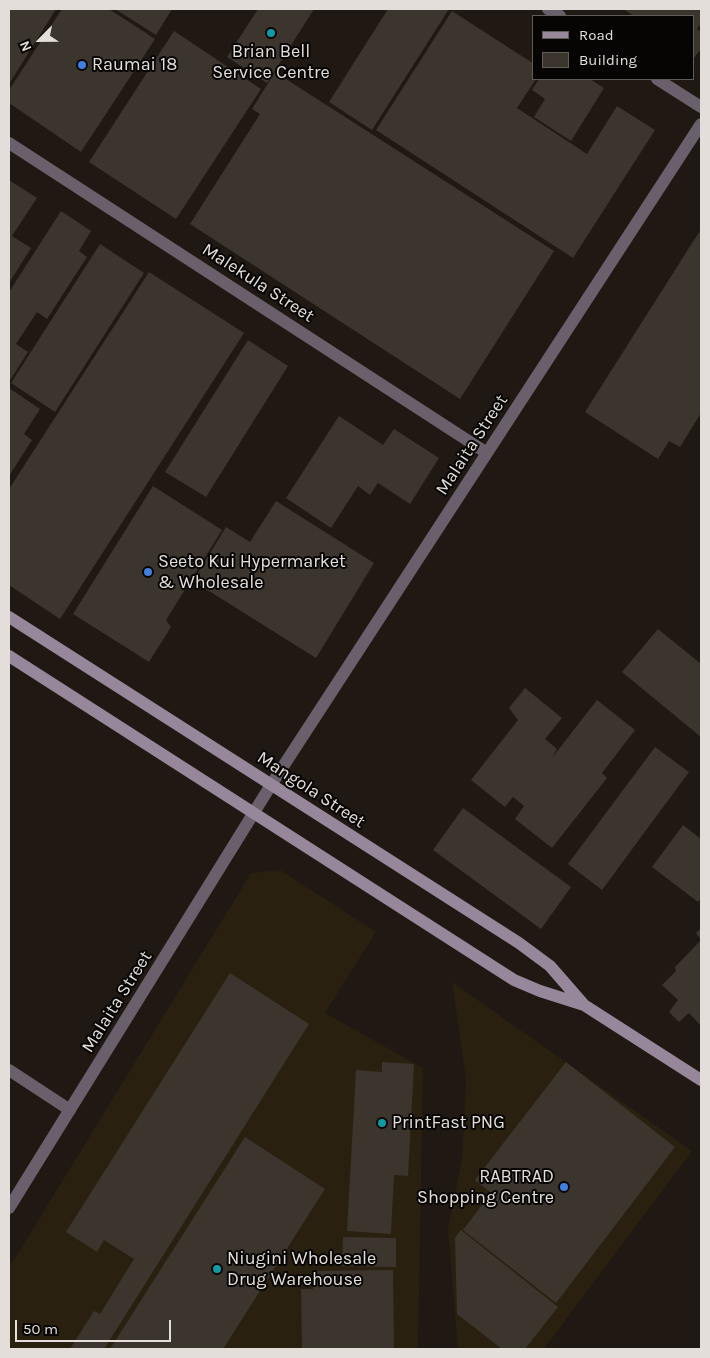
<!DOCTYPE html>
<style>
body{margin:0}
#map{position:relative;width:710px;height:1358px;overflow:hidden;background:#201913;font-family:Karla,sans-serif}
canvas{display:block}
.frame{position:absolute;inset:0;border:10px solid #e3deda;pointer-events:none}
.legend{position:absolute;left:532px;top:15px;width:162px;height:65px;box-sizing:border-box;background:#070504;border:1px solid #5f5c5a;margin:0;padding:6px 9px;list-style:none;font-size:15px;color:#e3deda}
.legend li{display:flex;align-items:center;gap:10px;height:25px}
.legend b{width:25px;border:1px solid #5f5c5a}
.north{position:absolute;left:15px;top:15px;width:50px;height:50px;-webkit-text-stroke:4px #070504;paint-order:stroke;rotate:247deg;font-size:14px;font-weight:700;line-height:20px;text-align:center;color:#e3deda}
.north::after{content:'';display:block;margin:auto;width:18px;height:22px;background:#e3deda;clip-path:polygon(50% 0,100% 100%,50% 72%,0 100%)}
.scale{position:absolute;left:15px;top:1320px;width:156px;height:22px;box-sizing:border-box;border:2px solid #e3deda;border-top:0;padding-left:6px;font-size:15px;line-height:18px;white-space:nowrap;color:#e3deda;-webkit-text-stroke:4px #070504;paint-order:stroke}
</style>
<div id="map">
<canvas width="710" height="1358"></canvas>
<div class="frame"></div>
<ul class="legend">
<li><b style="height:6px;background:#97879a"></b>Road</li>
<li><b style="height:14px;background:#3b352d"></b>Building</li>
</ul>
<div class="north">N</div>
<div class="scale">50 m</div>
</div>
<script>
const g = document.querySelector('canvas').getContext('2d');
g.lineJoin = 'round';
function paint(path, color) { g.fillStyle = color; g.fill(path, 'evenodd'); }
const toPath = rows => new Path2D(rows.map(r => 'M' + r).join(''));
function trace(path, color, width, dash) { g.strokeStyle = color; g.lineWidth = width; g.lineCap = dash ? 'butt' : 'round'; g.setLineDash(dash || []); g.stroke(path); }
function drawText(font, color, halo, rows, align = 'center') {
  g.font = font + ' Karla,sans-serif'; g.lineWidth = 4; g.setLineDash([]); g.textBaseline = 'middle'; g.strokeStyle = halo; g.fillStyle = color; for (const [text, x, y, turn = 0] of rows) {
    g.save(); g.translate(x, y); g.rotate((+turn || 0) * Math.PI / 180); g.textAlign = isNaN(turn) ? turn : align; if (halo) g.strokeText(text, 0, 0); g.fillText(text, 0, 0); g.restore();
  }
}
const commercial = toPath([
 [280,870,376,932,325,1013,423,1068,418,1349,9,1349,9,1268,251,873],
 [452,982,692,1151,544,1349,458,1349,448,1229,462,1158,466,1080]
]);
const building = toPath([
 [9,9,56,9,9,84],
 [62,9,109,9,155,39,81,152,9,103,9,90],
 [115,9,172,9,156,35],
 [258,9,314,9,267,83,227,57],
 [388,9,449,9,372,130,329,102],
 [623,9,701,9,701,23,697,29,701,32,701,49,694,58,694,16,634,16],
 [452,11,534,64,534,79,536,79,517,108,587,154,617,106,655,130,573,258,376,130],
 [174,31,261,89,176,219,89,162],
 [275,72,554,251,460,399,190,224,260,114,252,109],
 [539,79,590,79,604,88,571,141,534,117,545,99,532,90],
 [9,180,37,198,12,236,31,248,9,283],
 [61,211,91,231,79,251,87,257,47,319,37,312,16,344,28,352,9,382,9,292],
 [701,229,701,413,680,447,669,441,658,459,585,412],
 [100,244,144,273,55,412,11,383],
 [149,272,244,333,60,619,9,585,9,489],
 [248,340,288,366,206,497,165,472],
 [9,388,40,409,24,434,32,440,9,476],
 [339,416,383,445,394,429,439,458,410,504,378,483,370,495,358,486,331,528,286,498],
 [153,486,222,530,166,620,171,627,149,662,73,614],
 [276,501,374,563,316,658,193,581,226,527,250,542],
 [658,629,701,664,701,737,622,672],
 [525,688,562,718,545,739,557,749,552,758,597,700,635,730,602,773,607,778,552,848,515,819,524,806,513,797,505,807,471,780,518,720,509,708],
 [655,747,689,772,602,890,568,864],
 [463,808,571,887,541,929,433,850],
 [683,825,701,839,701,898,698,902,652,867],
 [701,928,701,1026,689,1013,679,1022,669,1012,678,1000,662,985,676,971,675,967,701,940,696,933],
 [230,973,309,1024,104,1349,70,1349,94,1311,100,1314,134,1259,104,1240,97,1252,66,1232],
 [382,1062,414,1064,408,1176,394,1175,391,1234,347,1231,356,1070,382,1072],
 [566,1062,675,1147,556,1303,463,1230,491,1193,475,1180],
 [245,1137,325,1189,223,1349,110,1349],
 [461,1230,558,1307,525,1349,502,1349,457,1314,455,1238],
 [343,1237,396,1238,396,1267,342,1266],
 [393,1270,394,1349,302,1349,301,1289,313,1289,313,1271]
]);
const lane = toPath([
 [9,1070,70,1110]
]);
const street = toPath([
 [548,9,560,16],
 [657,79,701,107],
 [9,143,487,453],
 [9,1208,271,785,701,124]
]);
const secondary = toPath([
 [9,617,519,943,550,966,584,1005],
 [9,656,514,980,540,991,584,1005,701,1080]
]);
const markers = [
 [271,33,5,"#0f9aa8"],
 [82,65,5,"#3f7fe0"],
 [148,572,5,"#3f7fe0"],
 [382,1123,5,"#0f9aa8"],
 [564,1187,5,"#3f7fe0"],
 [217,1269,5,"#0f9aa8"]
];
const poiNames = [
 ["Brian Bell",271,52,"center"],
 ["Service Centre",271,73,"center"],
 ["Raumai 18",92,65],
 ["Seeto Kui Hypermarket",158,562],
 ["& Wholesale",158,583],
 ["PrintFast PNG",392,1123],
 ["RABTRAD",554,1177,"right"],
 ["Shopping Centre",554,1198,"right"],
 ["Niugini Wholesale",227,1259],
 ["Drug Warehouse",227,1280]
];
const streetNames = [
 ["Malekula Street",258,283,33],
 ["Malaita Street",472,445,-57],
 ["Mangola Street",311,790,33],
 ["Malaita Street",117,1002,-58]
];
paint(commercial, '#292010');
paint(building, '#3b352d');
trace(lane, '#69606b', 12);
trace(street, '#69606b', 12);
trace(secondary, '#97879a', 12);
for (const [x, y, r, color] of markers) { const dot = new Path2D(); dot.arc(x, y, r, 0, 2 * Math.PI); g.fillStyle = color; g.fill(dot); trace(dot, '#070504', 2); }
drawText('18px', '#e3deda', '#070504', poiNames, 'left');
drawText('18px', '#e3deda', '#070504', streetNames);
</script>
